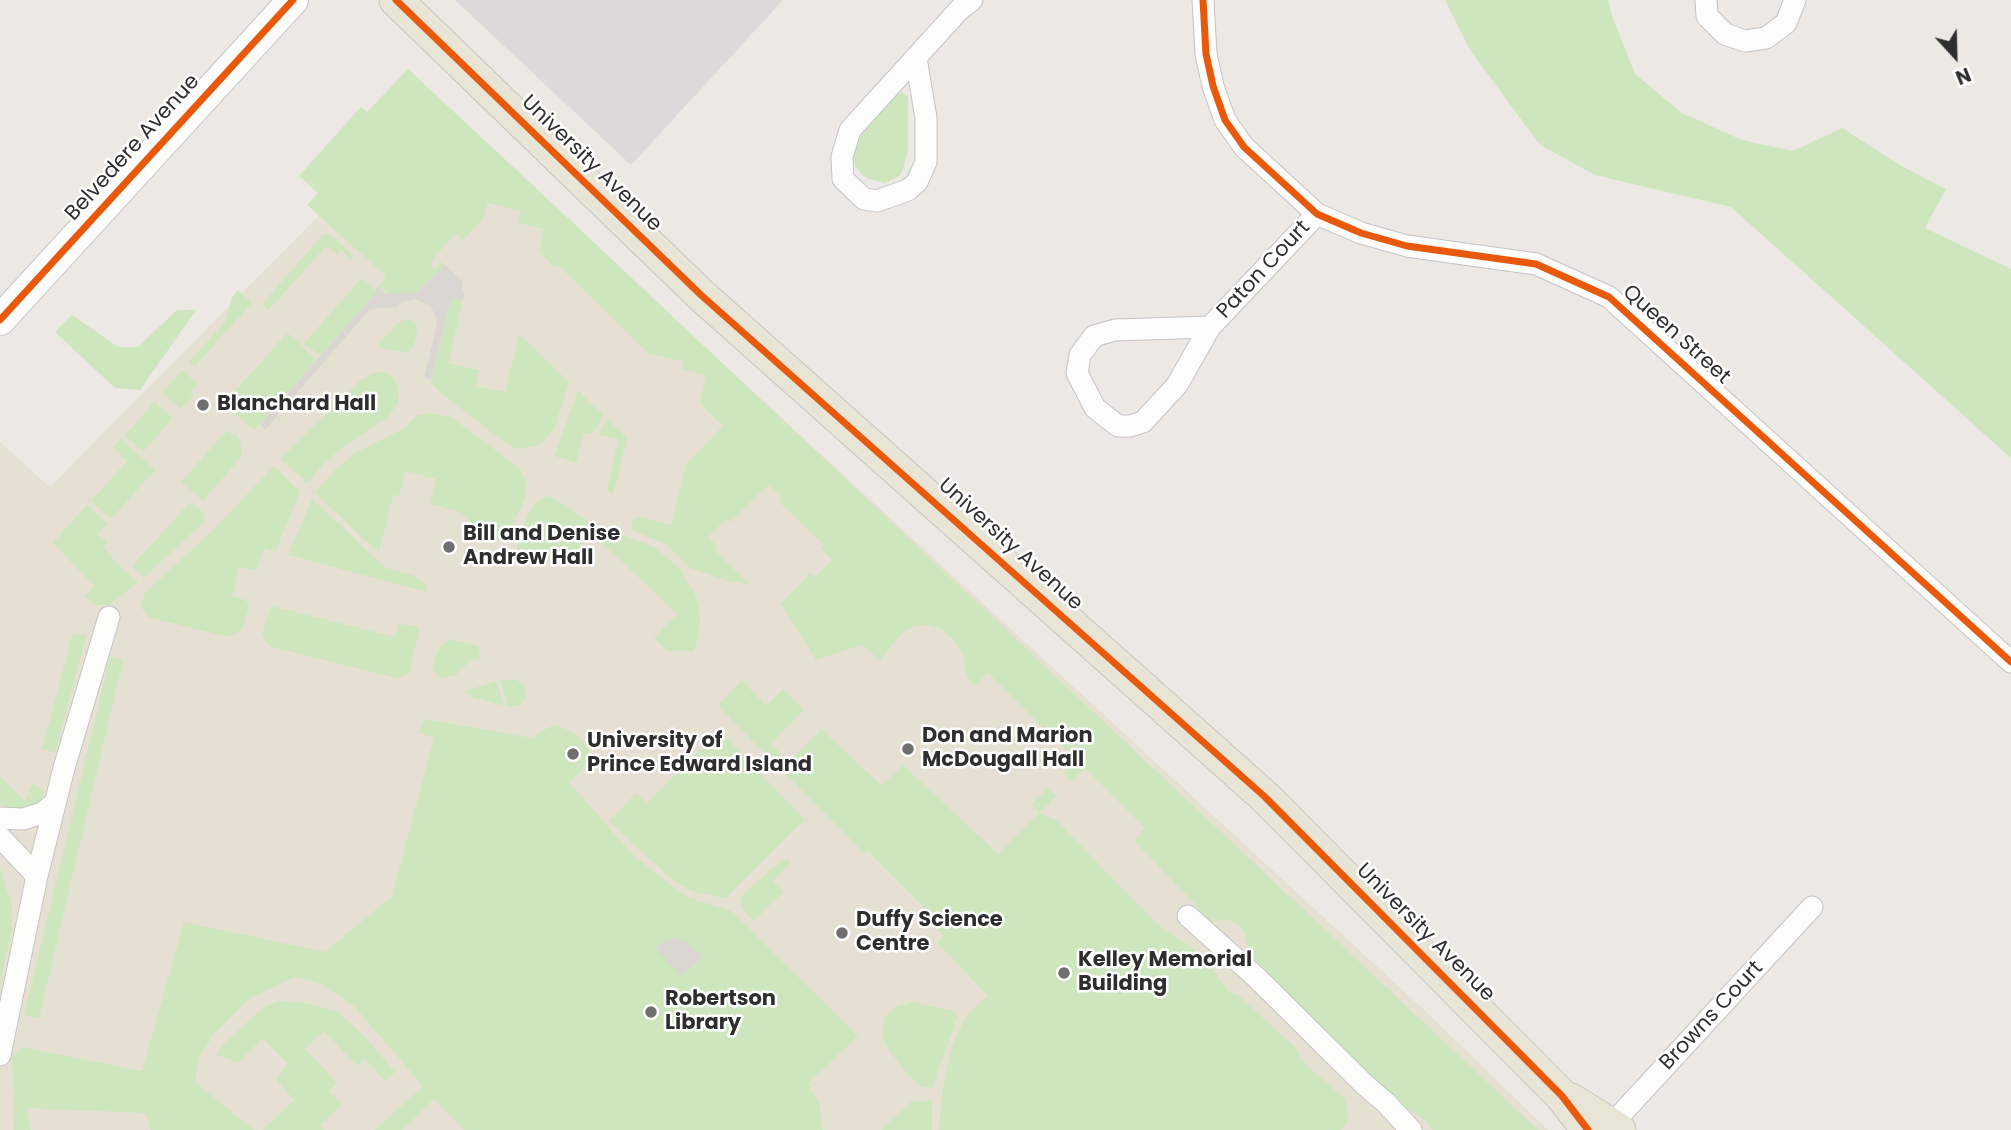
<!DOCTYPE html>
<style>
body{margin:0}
#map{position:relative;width:2011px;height:1130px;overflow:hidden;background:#ece8e4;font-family:Poppins,sans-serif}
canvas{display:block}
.north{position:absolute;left:1920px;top:21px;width:70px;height:70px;-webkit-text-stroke:5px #fff;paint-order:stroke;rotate:158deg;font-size:19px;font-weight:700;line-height:28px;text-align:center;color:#2e2e2e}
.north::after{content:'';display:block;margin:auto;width:24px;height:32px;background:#2e2e2e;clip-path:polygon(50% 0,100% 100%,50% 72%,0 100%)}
</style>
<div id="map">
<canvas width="2011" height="1130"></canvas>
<div class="north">N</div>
</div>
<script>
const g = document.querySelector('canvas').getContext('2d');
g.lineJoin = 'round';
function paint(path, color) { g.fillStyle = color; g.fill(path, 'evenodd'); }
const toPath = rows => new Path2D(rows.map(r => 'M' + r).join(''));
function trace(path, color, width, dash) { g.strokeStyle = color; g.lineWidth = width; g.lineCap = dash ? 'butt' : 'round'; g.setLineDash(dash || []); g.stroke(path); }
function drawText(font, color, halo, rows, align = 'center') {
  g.font = font + ' Poppins,sans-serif'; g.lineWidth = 5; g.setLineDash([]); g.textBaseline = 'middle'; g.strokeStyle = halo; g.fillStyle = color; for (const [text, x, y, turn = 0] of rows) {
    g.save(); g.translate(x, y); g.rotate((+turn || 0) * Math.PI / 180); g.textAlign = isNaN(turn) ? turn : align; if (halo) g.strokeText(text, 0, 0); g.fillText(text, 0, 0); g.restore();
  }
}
const industrial = toPath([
 [455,0,783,0,631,165]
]);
const education = toPath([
 [429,93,1420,1006,1548,1130,0,1130,0,442,50,487,339,195]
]);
const green = toPath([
 [1445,0,1608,0,1613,18,1635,74,1682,113,1742,140,1793,151,1842,128,1903,167,1946,189,1925,228,2011,269,2011,458,1731,207,1595,175,1540,145,1470,50],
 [408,69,569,219,1538,1130,1432,1130,1424,1119,1401,1105,1252,964,1244,932,1235,922,1223,919,1199,927,1189,917,1199,908,1134,841,1145,828,1085,768,1071,781,1063,772,1075,759,988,673,974,686,967,676,963,655,954,640,941,629,930,625,915,626,902,633,880,660,862,645,816,660,781,604,810,573,815,577,832,559,821,549,824,545,778,501,782,497,769,485,760,492,730,522,726,519,708,537,718,547,715,551,749,584,725,580,690,568,667,545,632,530,632,522,639,517,671,525,686,464,723,426,700,403,706,375,682,369,683,361,649,354,557,264,554,267,539,252,544,229,518,223,521,211,488,203,483,219,463,240,456,234,435,256,430,264,435,269,441,262,445,265,421,289,417,292,389,294,378,286,386,276,307,205,318,193,299,176,361,107,367,112],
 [902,92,908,97,908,149,903,170,898,177,885,183,870,179,863,176,855,166,852,146,896,96],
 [328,233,354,255,351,259,341,250,337,254,326,246,268,311,263,303,323,234],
 [362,278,376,292,321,354,318,354,304,343],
 [238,290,252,303,195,366,189,362,225,322,232,297],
 [455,299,463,300,448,363,479,370,476,386,505,392,519,334,569,382,555,426,546,439,538,445,521,449,509,446,435,388,431,383,450,301],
 [177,310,196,310,140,390,115,388,55,332,72,315,118,347,138,347],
 [406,319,414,321,417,325,416,340,411,350,406,353,379,347,379,344,398,323],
 [286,334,291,335,316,360,256,429,252,429,223,402,229,398],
 [182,370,198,384,191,392,194,395,181,409,162,393],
 [385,372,394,378,399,388,398,403,388,417,342,448,323,464,307,483,280,459,361,380,373,373],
 [578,391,603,415,593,434,584,433,576,463,554,456],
 [154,402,173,418,143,452,125,435],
 [429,413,451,417,518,467,527,483,525,499,511,528,493,544,460,512,430,504,436,479,405,471,399,496,393,495,379,553,315,493,335,470,355,453,401,430,418,415],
 [607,419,627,438,613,495,607,490,618,440,599,435],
 [227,430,232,435,235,433,239,439,242,450,241,457,203,501,181,482],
 [121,439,155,470,111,519,91,501,127,461,113,447],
 [274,466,300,492,275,552,264,549,257,570,239,567,232,596,246,600,249,606,242,630,228,637,148,617,141,607,145,593,212,531],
 [551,496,593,524,654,547,679,568,694,592,699,608,700,625,694,651,668,651,654,638,677,614,593,534,561,566,554,560,516,551,521,530,533,505,541,498],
 [312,499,386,568,416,576,425,584,427,592,288,555],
 [190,502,204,513,205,521,144,577,132,566],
 [87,505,107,524,98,534,107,542,103,547,113,557,112,559,138,582,109,605,97,605,84,596,94,586,53,543],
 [271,606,395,637,399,624,417,626,419,630,409,672,404,676,397,678,269,646,262,634],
 [73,632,86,636,55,753,42,749],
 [450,639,478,646,481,658,470,661,455,676,440,678,432,669,434,658,441,645],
 [110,657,123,660,39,1018,24,1015],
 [514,679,524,684,527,695,521,704,509,707,500,681],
 [742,680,766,706,783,689,804,710,771,744,789,762,821,729,882,786,903,765,998,854,1039,813,1031,805,1047,788,1056,796,1040,813,1056,820,1157,924,1194,949,1211,966,1228,991,1239,996,1299,1051,1300,1059,1345,1099,1349,1120,1341,1130,939,1130,942,1094,951,1048,966,1016,987,996,1007,1016,937,942,944,935,920,911,924,907,868,851,865,854,720,708,719,704],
 [496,681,505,706,473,697,465,691],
 [424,719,532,738,542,731,554,725,566,729,579,737,588,748,591,759,570,783,634,856,686,897,730,910,858,1036,808,1083,820,1106,823,1130,464,1130,434,1099,402,1130,375,1130,423,1086,355,1007,321,984,295,977,252,997,214,1034,199,1058,195,1082,254,1130,151,1130,146,1113,27,1108,31,1130,14,1130,12,1057,22,1047,142,1071,184,922,325,952,392,896,434,738,419,733],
 [720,731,805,820,725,898,691,891,667,875,609,821,636,793,647,803],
 [0,776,25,802,32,783,43,790,42,796,35,807,22,812,6,809,0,803],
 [786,859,791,862,773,881,783,892,754,921,742,909,741,901,744,893,782,860],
 [0,868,12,906,11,932,0,986],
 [278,1001,306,1003,337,1011,364,1036,395,1072,385,1081,365,1059,357,1066,324,1031,305,1048,337,1083,329,1091,342,1105,320,1125,325,1130,263,1130,294,1100,276,1079,288,1064,262,1038,239,1062,216,1055,224,1044,260,1010],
 [912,1002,954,1011,958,1016,932,1088,921,1087,909,1076,888,1049,882,1035,884,1018,896,1007],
 [912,1101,932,1101,932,1130,881,1130]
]);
const plaza = toPath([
 [445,265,462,281,462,292,465,293,463,300,455,299,450,301,431,380,424,378,437,324,435,314,430,306,415,299,402,302,396,307,370,309,265,430,260,425,376,292,375,289,378,286,386,294,417,292],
 [677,939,685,941,702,957,682,976,655,948,665,940]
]);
const street = toPath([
 [1203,0,1206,54,1213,86,1225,120,1244,147,1317,214,1361,233,1407,246,1536,264,1609,297,2011,662],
 [1706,0,1707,16,1725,34,1745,41,1766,38,1786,23,1795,0],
 [916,58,926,118,926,162,917,182,908,190,877,201,864,199,843,179,842,157,850,130,960,9,972,0],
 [1210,327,1115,330,1094,336,1080,355,1077,373,1095,408,1118,426,1130,426,1143,422,1177,385,1210,327,1317,214],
 [0,818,23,819,42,813,55,803],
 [0,837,37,876],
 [1188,916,1257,978,1365,1085,1386,1103,1411,1130],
 [0,1055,37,876,64,768,109,617],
 [1610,1130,1612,1124,1812,907]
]);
const secondary = toPath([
 [0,320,293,0]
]);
const primary = toPath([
 [396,0,701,295,1265,797,1562,1096,1588,1130],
 [1571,1100,1619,1130]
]);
const cycleway = toPath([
 [396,0,701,295,1265,797,1562,1096,1588,1130],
 [1203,0,1206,54,1213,86,1225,120,1244,147,1317,214,1361,233,1407,246,1536,264,1609,297,2011,662],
 [0,320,293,0]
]);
const markers = [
 [203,405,7,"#706f6e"],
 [449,547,7,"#706f6e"],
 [908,749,7,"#706f6e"],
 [573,754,7,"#706f6e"],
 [842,933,7,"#706f6e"],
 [1064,973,7,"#706f6e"],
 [651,1012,7,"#706f6e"]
];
const streetNames = [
 ["Belvedere Avenue",133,148,-48],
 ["University Avenue",591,164,44],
 ["Paton Court",1264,270,-47],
 ["Queen Street",1676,335,42],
 ["University Avenue",1010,545,42],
 ["University Avenue",1425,933,45],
 ["Browns Court",1712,1016,-47]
];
const poiNames = [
 ["Blanchard Hall",217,405],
 ["Bill and Denise",463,535],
 ["Andrew Hall",463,559],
 ["Don and Marion",922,737],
 ["McDougall Hall",922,761],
 ["University of",587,742],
 ["Prince Edward Island",587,766],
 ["Duffy Science",856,921],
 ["Centre",856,945],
 ["Kelley Memorial",1078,961],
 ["Building",1078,985],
 ["Robertson",665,1000],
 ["Library",665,1024]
];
paint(industrial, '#dcd9db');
paint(education, '#e6e0d3');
paint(green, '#cee6be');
paint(plaza, '#dad6d2');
trace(street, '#c5c4c5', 23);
trace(secondary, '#c5c4c5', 32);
trace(primary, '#c6c5c4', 35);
trace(street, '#fcfcfb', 21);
trace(secondary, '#fcfcfb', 30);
trace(primary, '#e8e4d6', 33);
trace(cycleway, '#e8590c', 7);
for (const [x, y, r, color] of markers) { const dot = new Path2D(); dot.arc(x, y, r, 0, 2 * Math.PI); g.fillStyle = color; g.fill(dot); trace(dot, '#fff', 2.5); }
drawText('21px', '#2e2e2e', '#fff', streetNames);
drawText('bold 21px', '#2e2e2e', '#fff', poiNames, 'left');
</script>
